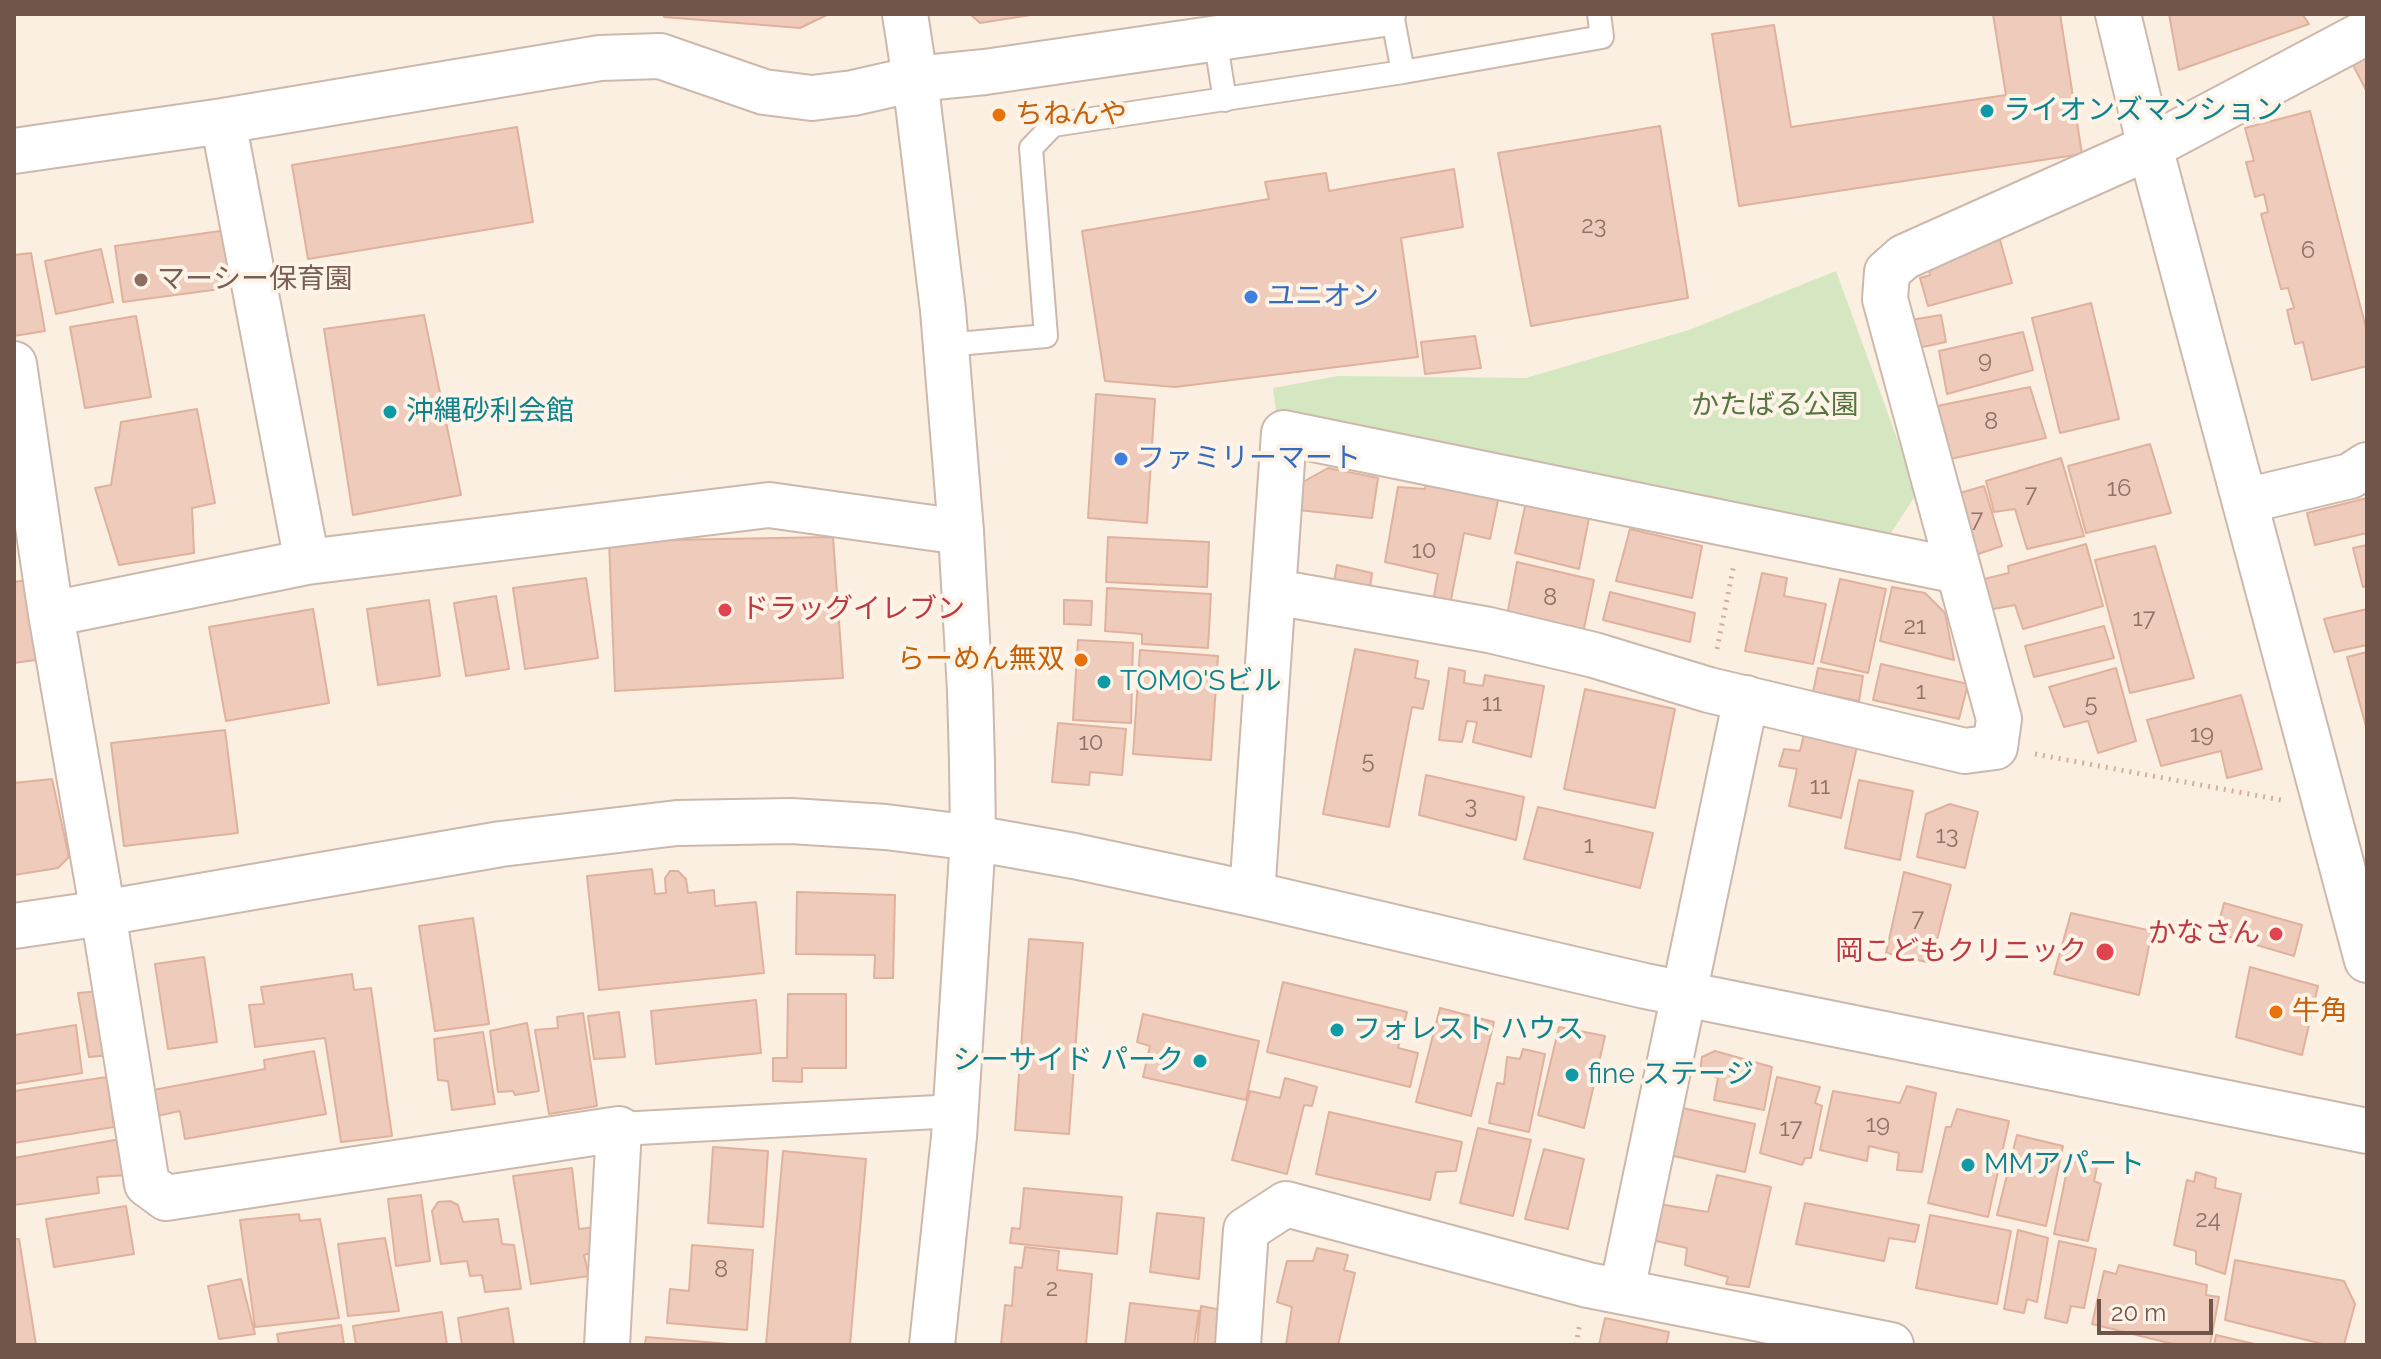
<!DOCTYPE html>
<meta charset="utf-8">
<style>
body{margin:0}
#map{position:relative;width:2381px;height:1359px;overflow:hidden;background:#fbefe2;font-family:Raleway,sans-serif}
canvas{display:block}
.frame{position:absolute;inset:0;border:16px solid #71544a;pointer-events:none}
.scale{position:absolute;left:2097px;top:1299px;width:116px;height:36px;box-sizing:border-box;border:4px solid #71544a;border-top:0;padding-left:10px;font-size:24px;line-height:28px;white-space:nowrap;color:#71544a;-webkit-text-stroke:6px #fef3e7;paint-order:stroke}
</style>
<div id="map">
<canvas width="2381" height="1359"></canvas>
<div class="frame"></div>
<div class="scale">20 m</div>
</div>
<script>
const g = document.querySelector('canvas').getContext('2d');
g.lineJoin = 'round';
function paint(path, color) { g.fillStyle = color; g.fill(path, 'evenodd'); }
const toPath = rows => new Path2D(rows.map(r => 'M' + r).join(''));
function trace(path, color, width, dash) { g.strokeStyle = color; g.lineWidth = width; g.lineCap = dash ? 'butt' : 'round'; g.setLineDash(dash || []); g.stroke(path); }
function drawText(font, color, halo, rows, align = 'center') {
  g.font = font + ' Raleway,"Noto Sans JP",sans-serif'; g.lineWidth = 8; g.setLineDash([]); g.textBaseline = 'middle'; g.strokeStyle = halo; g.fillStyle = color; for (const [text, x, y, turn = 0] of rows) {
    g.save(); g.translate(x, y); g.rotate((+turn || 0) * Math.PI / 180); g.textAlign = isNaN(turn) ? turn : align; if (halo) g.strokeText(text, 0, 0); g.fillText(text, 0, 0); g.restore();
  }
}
const green = toPath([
 [1836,271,1917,493,1891,533,1276,413,1273,388,1338,376,1526,378,1689,330]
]);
const building = toPath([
 [663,14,829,14,800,28,664,17,663,14],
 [970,14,1037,14,980,23,970,14],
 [1993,14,2060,14,2082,154,1739,206,1712,34,1774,25,1791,127,2006,95,1993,14],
 [2169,14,2302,14,2309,24,2179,70,2169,14],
 [2367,53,2367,92,2351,61,2367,53],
 [2310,111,2367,332,2367,366,2312,380,2303,342,2295,344,2287,310,2294,308,2288,288,2281,289,2261,214,2268,212,2264,194,2255,197,2246,162,2254,161,2245,128,2310,111],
 [1660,126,1688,298,1531,326,1498,153,1660,126],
 [517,127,533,222,308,259,292,165,517,127],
 [1454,169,1463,227,1401,238,1418,357,1175,387,1105,381,1082,231,1269,199,1265,182,1326,173,1329,191,1454,169],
 [227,230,235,287,123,302,115,246,227,230],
 [2000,240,2012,283,1928,306,1920,278,1930,275,1927,260,2000,240],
 [101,249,113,302,56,314,45,261,101,249],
 [31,253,45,331,14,336,14,255,31,253],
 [2091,303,2119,419,2060,433,2032,318,2091,303],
 [424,315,461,495,353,515,324,329,424,315],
 [1941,315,1946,342,1918,348,1911,320,1941,315],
 [136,316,151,397,85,408,70,327,136,316],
 [2023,332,2033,370,1947,394,1939,351,2023,332],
 [1475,336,1481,368,1425,374,1421,342,1475,336],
 [2030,387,2046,438,1950,459,1937,406,2030,387],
 [1096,394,1155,399,1147,523,1088,518,1096,394],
 [197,409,215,503,192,508,194,553,119,565,95,488,111,485,121,422,197,409],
 [2150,444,2171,513,2086,533,2068,466,2150,444],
 [2061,458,2084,536,2027,549,2015,509,1994,512,1986,481,2061,458],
 [1328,468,1378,478,1372,518,1298,510,1303,482,1328,468],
 [1427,478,1499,495,1490,539,1464,533,1449,610,1432,607,1438,574,1385,562,1398,487,1425,489,1427,478],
 [1984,486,2002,546,1969,557,1953,495,1984,486],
 [2367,498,2367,533,2315,545,2307,513,2367,498],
 [1526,502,1589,518,1579,569,1515,553,1526,502],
 [1630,529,1702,546,1692,598,1616,581,1630,529],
 [833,537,843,678,615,691,609,541,833,537],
 [1108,537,1209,542,1207,587,1106,582,1108,537],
 [2086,544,2103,606,2023,629,2015,605,1988,610,1980,580,2009,573,2008,566,2086,544],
 [2367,545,2367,586,2363,587,2353,548,2367,545],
 [2155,546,2194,678,2130,693,2095,560,2155,546],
 [1517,562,1594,580,1583,633,1507,616,1517,562],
 [1337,565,1372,573,1369,595,1333,587,1337,565],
 [1762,573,1787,578,1784,596,1826,604,1813,664,1745,651,1762,573],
 [586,578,598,658,525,669,513,588,586,578],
 [1840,579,1886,589,1868,673,1821,662,1840,579],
 [28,580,42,659,14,663,14,582,28,580],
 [1892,587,1925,593,1945,613,1954,660,1880,641,1892,587],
 [1107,588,1211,594,1208,648,1142,644,1142,634,1105,631,1107,588],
 [1610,592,1695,613,1690,642,1603,620,1610,592],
 [496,596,509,669,466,676,454,603,496,596],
 [429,600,440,676,378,685,367,609,429,600],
 [1064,600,1092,601,1091,625,1064,624,1064,600],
 [313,609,329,703,226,721,209,627,313,609],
 [2367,609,2367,645,2334,652,2324,619,2367,609],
 [2104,626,2114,658,2034,677,2025,646,2104,626],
 [1078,640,1133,643,1131,723,1073,720,1078,640],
 [1355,649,1418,661,1415,678,1429,681,1423,709,1412,707,1389,827,1323,814,1355,649],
 [1140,650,1218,656,1211,760,1133,754,1140,650],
 [2367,652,2367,730,2347,657,2367,652],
 [1881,664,1968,684,1959,719,1873,700,1881,664],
 [1449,668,1465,671,1464,683,1483,686,1485,675,1544,686,1531,757,1473,742,1477,722,1467,721,1462,742,1439,740,1449,668],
 [1818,668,1863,676,1859,701,1813,692,1818,668],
 [2116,668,2136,741,2098,753,2088,721,2064,727,2049,687,2116,668],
 [1585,689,1675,709,1655,808,1564,789,1585,689],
 [2241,695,2262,769,2227,778,2221,751,2161,766,2147,720,2241,695],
 [1058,723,1126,729,1122,775,1090,772,1089,785,1052,782,1058,723],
 [225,730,238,833,124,846,111,743,225,730],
 [1805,730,1858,742,1841,818,1789,806,1797,769,1779,766,1784,749,1800,751,1805,730],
 [1426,775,1524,797,1516,840,1419,815,1426,775],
 [52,779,69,857,58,868,14,875,14,783,52,779],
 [1859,780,1913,791,1900,860,1845,848,1859,780],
 [1950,804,1978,812,1965,868,1917,857,1926,814,1950,804],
 [1538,807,1653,833,1640,888,1524,859,1538,807],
 [652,869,655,894,666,893,665,878,670,871,678,871,686,879,688,893,714,890,715,906,756,902,764,973,599,990,587,876,652,869],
 [1904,872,1951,885,1931,963,1886,953,1904,872],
 [797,892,895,895,893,978,874,978,875,955,796,954,797,892],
 [2224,903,2302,925,2294,956,2216,933,2224,903],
 [2071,913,2152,931,2139,995,2054,974,2071,913],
 [473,918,489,1024,435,1031,419,926,473,918],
 [1029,939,1083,943,1069,1134,1015,1130,1029,939],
 [204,957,217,1042,168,1049,155,964,204,957],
 [2250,967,2318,986,2302,1055,2236,1037,2250,967],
 [352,974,354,990,371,988,392,1136,341,1142,325,1038,255,1047,249,1005,264,1004,261,987,352,974],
 [1283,982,1407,1012,1398,1048,1418,1053,1410,1087,1267,1052,1283,982],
 [100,991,111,1055,89,1057,78,993,100,991],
 [788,994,846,994,846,1068,802,1068,802,1082,773,1081,773,1058,787,1058,788,994],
 [756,1000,761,1053,656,1064,651,1011,756,1000],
 [1440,1008,1494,1022,1471,1116,1416,1102,1440,1008],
 [619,1012,625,1057,594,1059,588,1016,619,1012],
 [583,1013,597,1106,549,1114,535,1030,558,1028,557,1017,583,1013],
 [1143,1014,1259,1041,1246,1100,1143,1077,1150,1046,1137,1042,1143,1014],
 [527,1023,539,1091,515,1095,513,1091,498,1092,490,1031,527,1023],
 [76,1025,82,1073,14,1084,14,1035,76,1025],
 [1559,1027,1605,1036,1584,1128,1538,1115,1559,1027],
 [483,1032,495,1104,452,1110,448,1081,438,1080,434,1039,483,1032],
 [1523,1049,1545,1054,1529,1132,1489,1123,1497,1083,1504,1084,1507,1057,1520,1059,1523,1049],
 [314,1051,326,1114,185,1139,180,1111,152,1117,148,1091,265,1069,264,1060,314,1051],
 [1715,1051,1772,1067,1764,1110,1714,1100,1718,1078,1700,1072,1702,1057,1715,1051],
 [107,1077,114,1127,14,1143,14,1091,107,1077],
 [1777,1077,1820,1087,1815,1103,1822,1106,1811,1158,1805,1158,1802,1165,1760,1153,1777,1077],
 [1285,1078,1317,1087,1312,1106,1304,1105,1287,1174,1232,1160,1250,1091,1280,1098,1285,1078],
 [1907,1086,1936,1093,1922,1172,1897,1170,1899,1153,1869,1146,1867,1161,1820,1150,1833,1091,1900,1103,1907,1086],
 [1678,1107,1755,1124,1745,1172,1669,1155,1678,1107],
 [1957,1109,2009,1121,1988,1217,1928,1203,1946,1127,1951,1127,1957,1109],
 [1329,1112,1462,1142,1456,1171,1436,1172,1430,1200,1316,1174,1329,1112],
 [1478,1128,1531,1140,1513,1216,1460,1203,1478,1128],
 [2017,1135,2063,1146,2046,1226,1997,1215,2017,1135],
 [120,1139,127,1175,97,1177,99,1193,14,1205,14,1158,120,1139],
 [713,1147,768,1151,763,1227,708,1223,713,1147],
 [1544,1149,1584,1159,1568,1229,1525,1219,1544,1149],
 [783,1151,866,1159,850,1345,766,1345,783,1151],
 [2069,1160,2097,1167,2094,1181,2101,1184,2088,1241,2054,1234,2069,1160],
 [572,1168,579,1229,596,1227,599,1250,584,1255,589,1276,531,1284,513,1176,572,1168],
 [2196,1172,2216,1178,2215,1188,2241,1194,2225,1274,2196,1264,2196,1251,2174,1245,2187,1180,2194,1182,2196,1172],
 [1717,1175,1771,1187,1749,1287,1726,1284,1728,1277,1685,1265,1687,1248,1652,1240,1659,1204,1708,1212,1717,1175],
 [1024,1188,1122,1197,1117,1254,1010,1243,1012,1228,1020,1229,1024,1188],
 [421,1195,430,1261,396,1266,388,1199,421,1195],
 [450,1201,458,1205,463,1222,498,1219,502,1244,514,1245,521,1289,485,1292,482,1275,470,1276,467,1261,441,1264,432,1211,438,1202,450,1201],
 [1805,1203,1919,1225,1915,1242,1889,1238,1884,1261,1796,1244,1805,1203],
 [126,1206,134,1254,54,1267,46,1219,126,1206],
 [1157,1213,1204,1218,1199,1279,1150,1272,1157,1213],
 [299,1214,300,1221,320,1219,339,1318,255,1327,240,1220,299,1214],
 [1930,1215,2011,1231,1997,1304,1916,1288,1930,1215],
 [2018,1230,2048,1238,2037,1302,2027,1299,2024,1313,2004,1309,2018,1230],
 [385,1238,399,1311,348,1316,338,1244,385,1238],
 [14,1239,19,1239,36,1345,14,1345,14,1239],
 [2059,1241,2096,1249,2084,1308,2071,1306,2067,1323,2045,1318,2059,1241],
 [692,1245,753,1250,747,1330,667,1323,670,1289,689,1291,692,1245],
 [1025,1247,1059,1251,1057,1270,1092,1274,1086,1345,1001,1345,1005,1305,1012,1306,1015,1267,1022,1268,1025,1247],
 [1317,1248,1348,1255,1344,1270,1355,1273,1338,1345,1286,1345,1292,1307,1277,1302,1287,1261,1313,1261,1317,1248],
 [2235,1260,2344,1281,2355,1304,2344,1345,2327,1345,2225,1320,2235,1260],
 [2119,1265,2207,1285,2206,1295,2219,1297,2210,1345,2177,1345,2092,1324,2104,1271,2116,1274,2119,1265],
 [241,1279,255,1334,219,1339,208,1286,241,1279],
 [1130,1303,1199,1311,1194,1345,1125,1345,1130,1303],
 [1201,1306,1232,1312,1227,1345,1197,1345,1201,1306],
 [508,1308,514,1345,462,1345,458,1318,508,1308],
 [442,1312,447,1345,356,1345,353,1326,442,1312],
 [1605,1318,1669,1332,1666,1345,1599,1345,1605,1318],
 [341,1325,344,1345,279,1345,277,1334,341,1325],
 [2216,1335,2259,1345,2214,1345,2216,1335],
 [646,1337,741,1345,645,1345,646,1337]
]);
const path = toPath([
 [1717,649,1734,564],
 [2035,754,2281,800],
 [1576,1345,1580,1323]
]);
const service = toPath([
 [1392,14,1403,72],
 [1215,38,1225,100],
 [946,345,1046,336,1031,148,1053,125,1403,72,1602,37,1599,14]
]);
const pedestrian = toPath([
 [619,1129,956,1111]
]);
const minor = toPath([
 [223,121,307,562],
 [14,151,223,121,600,58,660,56,764,92,812,98,853,93,915,79,985,72,1383,14],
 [14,364,51,614,103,913,147,1184,166,1198,619,1129,607,1345],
 [2245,501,2350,476,2367,465],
 [1275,592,1489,630,1594,655,1709,690,1965,751,1995,747,1999,719,1885,299,1887,272,1904,257,2150,147,2367,32],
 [51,614,307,562,769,505,961,532],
 [1252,894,1284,433,1958,571],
 [1622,1290,1746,698],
 [1238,1345,1246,1230,1286,1204,1588,1285,1891,1345]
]);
const tertiary = toPath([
 [905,14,915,79,943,310,961,532,970,691,972,762,973,838,954,1137,932,1345],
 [2118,14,2150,147,2367,960],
 [14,926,103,913,501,844,677,823,791,821,886,827,973,838,1074,856,1252,894,1645,986,2367,1131]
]);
const markers = [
 [1987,111,8,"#0f9aa8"],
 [999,115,8,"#e8710a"],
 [141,280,8,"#8d6e63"],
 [1251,297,8,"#3f7fe0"],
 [390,412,8,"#0f9aa8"],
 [1121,459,8,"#3f7fe0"],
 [725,610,8,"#e0444e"],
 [1081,660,8,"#e8710a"],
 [1104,682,8,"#0f9aa8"],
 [2276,934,8,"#e0444e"],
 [2105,952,10,"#e0444e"],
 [2276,1012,8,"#e8710a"],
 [1337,1030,8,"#0f9aa8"],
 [1200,1061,8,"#0f9aa8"],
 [1572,1075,8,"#0f9aa8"],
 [1968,1165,8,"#0f9aa8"]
];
const numberNames = [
 ["23",1594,226],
 ["6",2308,251],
 ["9",1985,361],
 ["8",1991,422],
 ["16",2119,489],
 ["7",2031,495],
 ["7",1977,520],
 ["10",1424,551],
 ["8",1550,598],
 ["17",2144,619],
 ["21",1915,627],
 ["1",1921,692],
 ["11",1492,704],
 ["5",2091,704],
 ["19",2202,735],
 ["10",1091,743],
 ["5",1368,761],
 ["11",1820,787],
 ["3",1471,806],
 ["13",1947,836],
 ["1",1589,846],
 ["7",1918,919],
 ["19",1878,1125],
 ["17",1791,1129],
 ["24",2208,1220],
 ["8",721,1270],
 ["2",1052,1289]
];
const cultureNames = [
 ["ライオンズマンション",2003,111],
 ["沖縄砂利会館",406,412],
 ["TOMO'Sビル",1120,682],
 ["フォレスト ハウス",1353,1030],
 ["シーサイド パーク",1184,1061,"right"],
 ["fine ステージ",1588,1075],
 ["MMアパート",1984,1165]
];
const foodNames = [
 ["ちねんや",1015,115],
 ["らーめん無双",1065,660,"right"],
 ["牛角",2292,1012]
];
const educationNames = [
 ["マーシー保育園",157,280]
];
const shopNames = [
 ["ユニオン",1267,297],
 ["ファミリーマート",1137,459]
];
const parkNames = [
 ["かたばる公園",1775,406]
];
const healthNames = [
 ["ドラッグイレブン",741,610,"left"],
 ["かなさん",2260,934],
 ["岡こどもクリニック",2087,952]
];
paint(green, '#d4e7c1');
paint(building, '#efcbbb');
trace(building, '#e0b19c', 2);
trace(service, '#cdb8ac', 26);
trace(pedestrian, '#cdb8ac', 36);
trace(minor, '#cdb8ac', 48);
trace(tertiary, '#cdb8ac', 48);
trace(path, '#d3af9e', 5, [2, 6]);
trace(service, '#fff', 22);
trace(pedestrian, '#fff', 32);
trace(minor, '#fff', 44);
trace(tertiary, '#fff', 44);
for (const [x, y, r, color] of markers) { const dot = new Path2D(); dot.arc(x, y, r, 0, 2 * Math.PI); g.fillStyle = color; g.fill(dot); trace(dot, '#fef3e7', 3); }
drawText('24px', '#907266', null, numberNames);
drawText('28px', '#0d838f', '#fef3e7', cultureNames, 'left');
drawText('28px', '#c56008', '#fef3e7', foodNames, 'left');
drawText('28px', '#785e54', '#fef3e7', educationNames, 'left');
drawText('28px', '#366cbe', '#fef3e7', shopNames, 'left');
drawText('28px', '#557642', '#fef3e7', parkNames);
drawText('28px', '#be3a42', '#fef3e7', healthNames, 'right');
</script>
